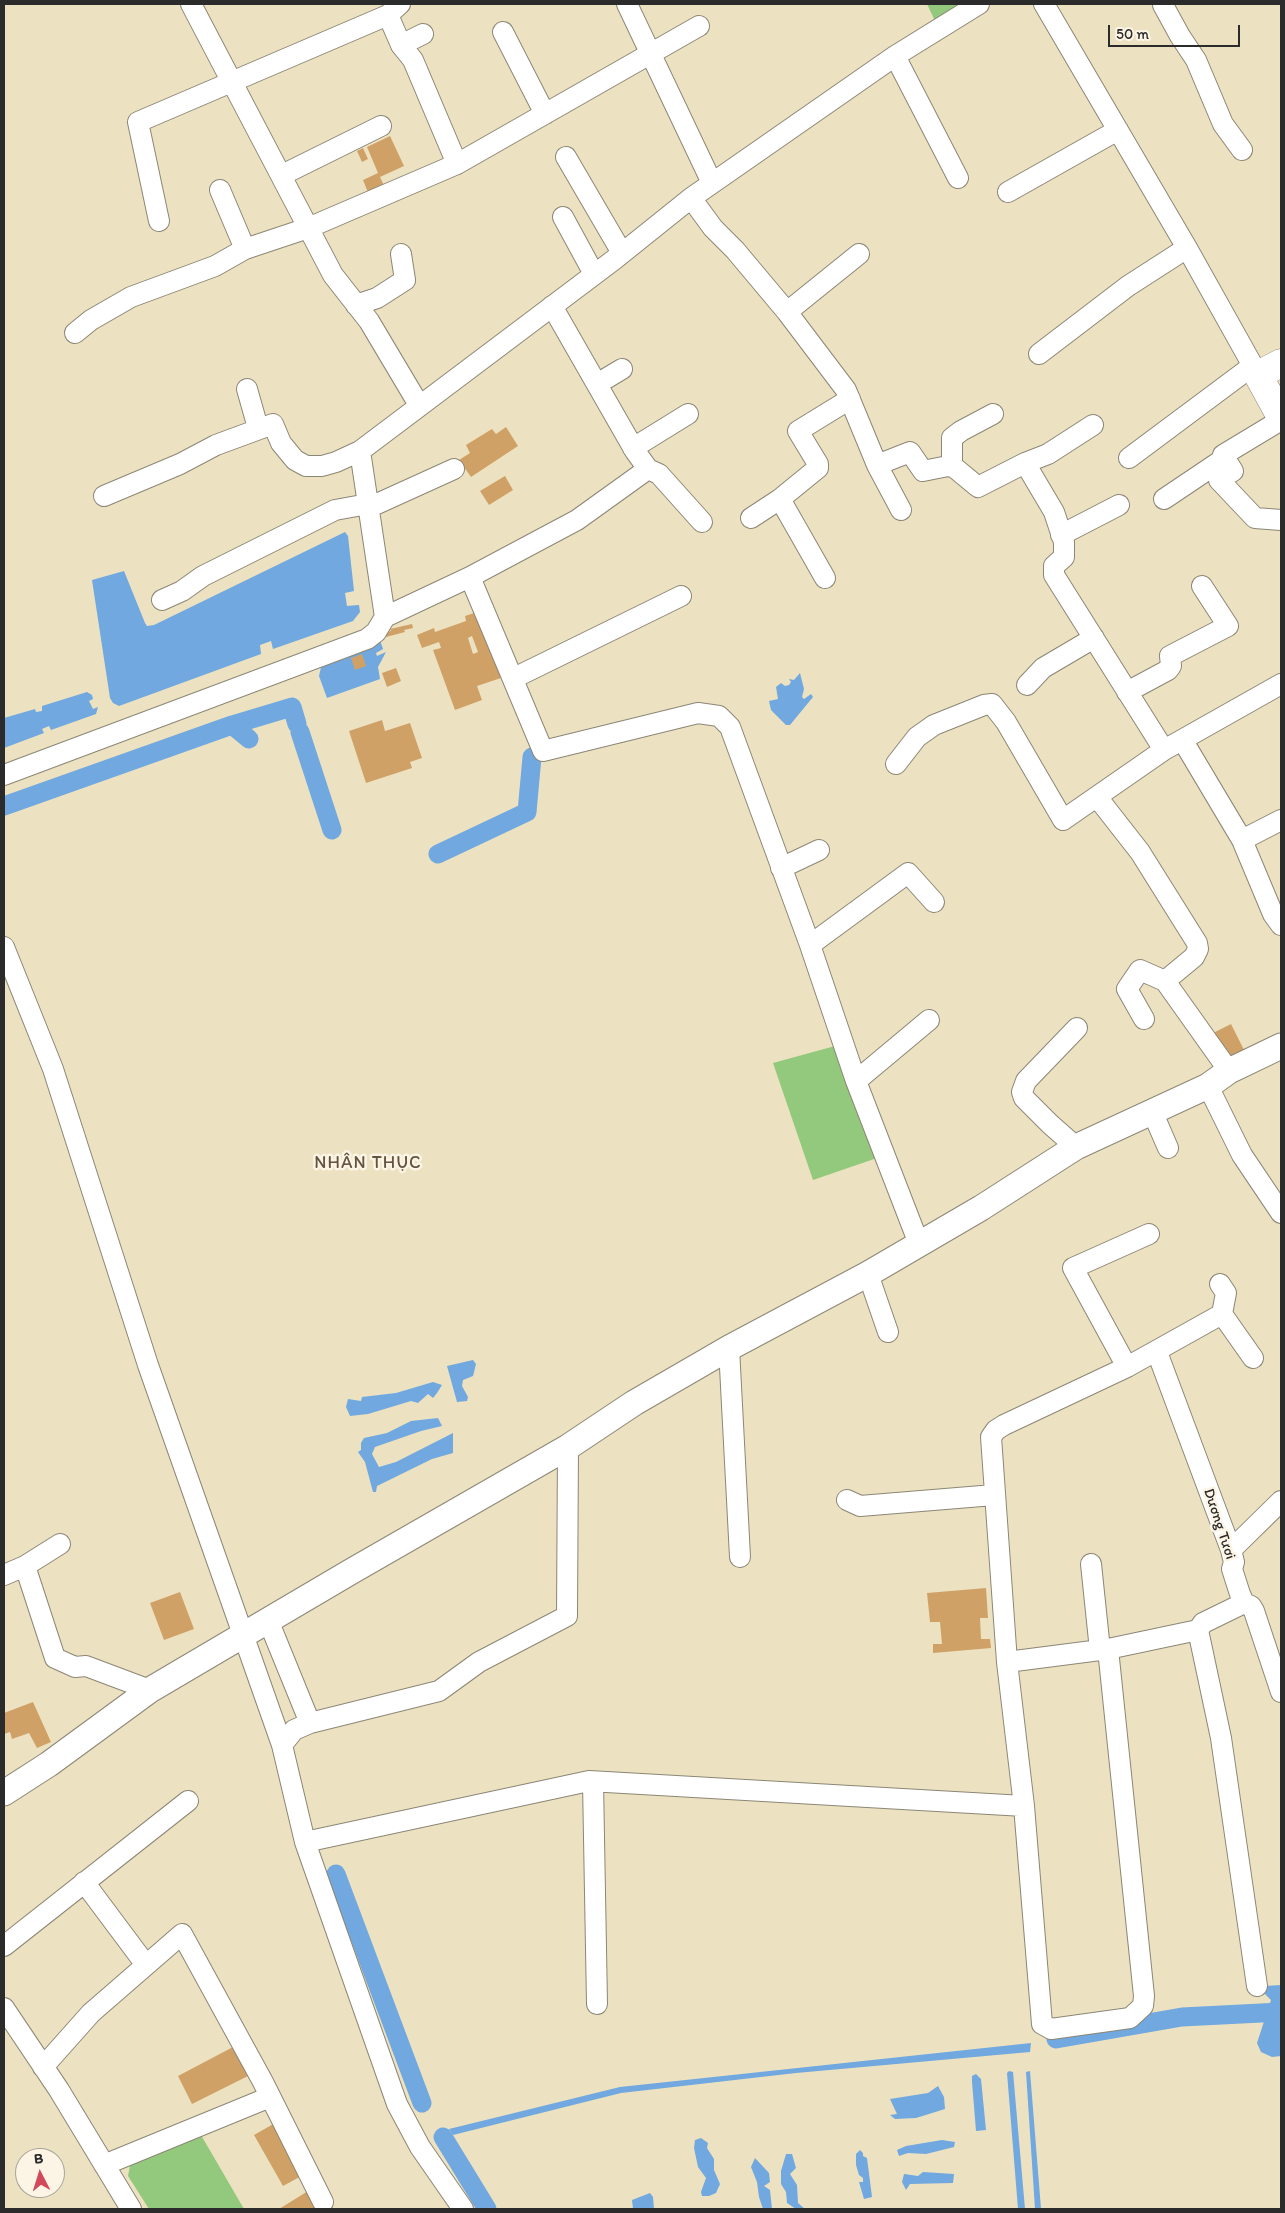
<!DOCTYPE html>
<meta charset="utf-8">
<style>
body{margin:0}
#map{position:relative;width:1285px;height:2213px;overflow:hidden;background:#ece2c1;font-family:Itim,sans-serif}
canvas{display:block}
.frame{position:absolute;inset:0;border:5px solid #2b2b2b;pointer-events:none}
.north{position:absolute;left:15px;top:2148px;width:50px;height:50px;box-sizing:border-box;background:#fcf5e5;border:1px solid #a8a49b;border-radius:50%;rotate:355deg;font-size:14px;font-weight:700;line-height:20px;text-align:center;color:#2b2b2b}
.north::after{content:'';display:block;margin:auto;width:18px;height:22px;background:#d1495b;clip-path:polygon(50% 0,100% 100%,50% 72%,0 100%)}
.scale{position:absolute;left:1108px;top:25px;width:132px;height:22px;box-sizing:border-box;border:2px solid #2b2b2b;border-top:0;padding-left:6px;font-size:15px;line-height:18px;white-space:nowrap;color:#2b2b2b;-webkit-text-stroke:4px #fcf5e5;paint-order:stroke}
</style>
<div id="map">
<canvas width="1285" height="2213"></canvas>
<div class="frame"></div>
<div class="north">B</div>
<div class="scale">50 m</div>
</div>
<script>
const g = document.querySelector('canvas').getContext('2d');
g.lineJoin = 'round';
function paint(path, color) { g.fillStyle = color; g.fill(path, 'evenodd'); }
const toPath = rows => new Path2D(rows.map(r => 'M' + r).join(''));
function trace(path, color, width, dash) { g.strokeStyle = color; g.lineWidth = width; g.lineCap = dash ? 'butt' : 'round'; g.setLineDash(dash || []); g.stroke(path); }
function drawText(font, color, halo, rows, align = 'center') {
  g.font = font + ' Itim,sans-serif'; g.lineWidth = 5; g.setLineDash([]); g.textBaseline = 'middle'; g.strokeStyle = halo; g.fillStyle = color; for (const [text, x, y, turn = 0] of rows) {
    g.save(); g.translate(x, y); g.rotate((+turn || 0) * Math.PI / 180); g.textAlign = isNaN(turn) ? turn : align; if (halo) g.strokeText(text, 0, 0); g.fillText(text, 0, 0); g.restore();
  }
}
const green = toPath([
 [927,4,966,4,935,21],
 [835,1046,877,1158,813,1180,773,1063],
 [201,2135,244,2209,149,2209,128,2176,130,2165]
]);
const water = toPath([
 [345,532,348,536,354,591,345,593,347,606,359,605,360,612,353,621,273,649,271,641,260,645,261,654,119,706,113,703,110,698,92,580,124,571,145,623,147,626,154,625],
 [380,640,383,649,376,653,377,656,386,652,378,667,380,679,327,698,319,676,322,663],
 [800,673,804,689,802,697,804,699,811,694,813,697,790,725,786,725,771,710,769,701,778,699,776,687,781,683,785,686,789,685,791,682,789,679,794,680],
 [87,692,92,695,93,699,89,701,93,709,98,707,96,714,51,730,49,726,42,729,44,733,4,748,4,718,35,709,36,712,42,711,42,706],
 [473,1360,476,1364,473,1376,463,1380,462,1386,468,1397,467,1401,457,1402,447,1366],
 [433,1382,442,1385,437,1393,433,1398,428,1394,418,1403,411,1401,368,1414,350,1416,346,1407,348,1399,361,1401,362,1397,396,1393],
 [438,1418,442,1426,421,1431,375,1447,372,1454,379,1467,396,1462,453,1433,453,1453,432,1459,377,1486,376,1492,373,1492,365,1462,358,1452,361,1450,361,1443,364,1438,387,1433,411,1421],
 [1281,1985,1281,2056,1272,2057,1261,2052,1257,2043,1271,2000,1264,1993,1265,1986],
 [1031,2043,1030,2052,796,2073,621,2093,453,2135,449,2129,620,2087],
 [1009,2071,1013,2072,1025,2209,1018,2209,1007,2073],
 [1030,2071,1041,2209,1035,2209,1026,2072],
 [976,2074,981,2079,986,2130,976,2131,972,2082,972,2076],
 [938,2086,944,2097,945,2109,916,2118,895,2119,890,2115,897,2114,890,2099,928,2093],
 [701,2138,708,2143,707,2148,714,2159,714,2170,720,2184,716,2193,709,2196,702,2196,701,2192,706,2178,698,2167,694,2148,695,2140],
 [942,2140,955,2142,954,2147,926,2154,908,2153,899,2156,897,2150,906,2146],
 [860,2150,863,2153,863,2156,867,2158,872,2197,864,2199,859,2182,863,2182,863,2178,859,2175,856,2165,856,2154],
 [786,2154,792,2154,796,2168,790,2174,797,2185,798,2203,805,2209,796,2209,787,2203,786,2192,781,2184,781,2171],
 [755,2158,769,2173,770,2182,764,2186,770,2190,772,2209,763,2209,759,2197,757,2182,751,2167],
 [923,2172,954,2174,953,2183,910,2184,906,2190,902,2182,904,2174,918,2176],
 [650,2193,653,2197,654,2209,633,2209,632,2200]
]);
const canal = toPath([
 [232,725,292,707,297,724],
 [300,732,332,830],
 [4,806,232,725,249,739],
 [438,854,527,812,532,757],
 [336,1874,422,2103],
 [1056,2039,1182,2017,1281,2012],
 [443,2137,487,2209]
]);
const building = toPath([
 [390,136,404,166,380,177,385,188,369,195,363,180,378,173,367,147],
 [363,148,368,159,362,162,357,151],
 [506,427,518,446,471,477,459,460,470,453,466,445,492,429,496,434],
 [505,476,513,490,489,505,480,491],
 [477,612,501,678,477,686,482,700,455,710,433,650,441,648,439,642,422,648,417,635,434,628,435,632,466,621,465,616],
 [472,636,478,652,473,654,468,638],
 [412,624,413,628,404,630,405,632,386,637,384,633,391,631,390,629],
 [362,654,366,666,355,670,351,658],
 [396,668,401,681,387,687,382,673],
 [382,720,385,731,410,723,422,758,410,762,412,768,366,783,349,731],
 [1231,1024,1247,1056,1229,1065,1213,1033],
 [986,1588,988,1618,980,1618,981,1639,990,1639,991,1648,933,1653,933,1644,942,1644,940,1622,930,1622,927,1593],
 [180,1592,194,1629,164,1640,150,1603],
 [33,1702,51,1742,37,1748,29,1733,12,1739,10,1732,4,1734,4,1713],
 [233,2047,248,2076,192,2104,178,2076],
 [275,2123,305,2174,283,2186,254,2135],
 [308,2191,320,2209,279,2209]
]);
const minor = toPath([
 [191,4,333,275,369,321,419,405],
 [627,4,712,183],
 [1044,4,1187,248,1258,375],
 [1163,5,1180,36,1196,60,1223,124,1242,150],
 [388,15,401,45,413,60,457,164],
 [503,32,545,114],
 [401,45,423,34],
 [895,56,958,178],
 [566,157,622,253],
 [282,175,381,126],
 [220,190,245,249],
 [1008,192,1118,130],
 [691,198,713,228,735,250,787,312,846,390,877,465,910,452,923,471,948,466,955,468,978,487,1025,463,1054,512,1064,542,1064,557,1054,566,1054,575,1164,750],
 [563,217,594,274],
 [159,221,138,122,388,15,400,4],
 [356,305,377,298,405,280,401,254],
 [552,306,635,451,648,469,659,474,702,522],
 [787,312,859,254],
 [75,333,91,320,131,297,215,266,245,249,308,228,457,164,699,26],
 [1039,354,1128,286,1187,248],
 [597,384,622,369],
 [247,389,258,428],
 [1281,420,1223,455,1233,471,1219,480,1255,518,1281,520],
 [633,448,688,414],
 [360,451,385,617],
 [1129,458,1251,367],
 [1025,463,1048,454,1093,425],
 [877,465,901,510],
 [952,467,952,438,961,431,993,414],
 [104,496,180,464,216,445,273,424,281,443,295,460,306,466,322,466,336,462,360,451,615,259,691,198,895,56,979,4],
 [1164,499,1225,458],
 [368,508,454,469],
 [751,518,780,499],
 [1061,535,1119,505],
 [470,577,543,751,698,713,719,716,730,727,810,945,856,1081,919,1244],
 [825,578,780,499,818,468,818,464,798,431,850,399],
 [162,600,182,591,203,576,335,510,368,504],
 [514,678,681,596],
 [1027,685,1043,668,1094,638],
 [1127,692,1168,670,1171,666,1170,656,1228,626,1202,586],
 [1183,741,1242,840,1273,914,1281,925],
 [896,764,917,737,934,725,984,705,992,704,1006,722,1063,820,1164,750,1281,684],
 [4,775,367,639,376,632,385,617,470,577,577,520,648,469],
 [1097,797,1140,852,1197,943,1198,949,1194,957,1165,981,1229,1071],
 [1242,840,1281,820],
 [781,868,819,850],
 [810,945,908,873,934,902],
 [4,947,53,1069,148,1365,282,1745,305,1842,397,2104,420,2147,463,2209],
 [1144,1019,1127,989,1140,970,1165,981],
 [856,1081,929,1020],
 [1208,1086,1242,1155,1281,1213],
 [1152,1111,1168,1148],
 [1076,1147,1050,1124,1024,1098,1022,1092,1026,1081,1077,1028],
 [868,1274,888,1332],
 [1220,1284,1226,1293,1222,1314],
 [729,1348,740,1557],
 [1157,1352,1231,1550,1234,1562,1232,1569,1240,1594,1244,1603,1251,1606,1254,1611,1281,1692],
 [1127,1367,1073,1268,1149,1234],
 [847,1500,860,1506,994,1495],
 [1231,1550,1281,1501],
 [1091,1564,1100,1650],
 [25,1566,55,1658,75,1667,86,1666,150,1690],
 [4,1575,25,1566,60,1544],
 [268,1620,310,1723],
 [1198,1630,1221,1738,1257,1986],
 [1108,1649,1144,1996,1143,2006,1130,2018,1051,2029,1042,2024,1024,1806,1007,1662,991,1437,996,1430,1004,1425,1127,1367,1222,1314,1253,1358],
 [1007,1662,1108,1649,1198,1630,1203,1623,1244,1603],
 [282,1745,294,1730,310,1723,439,1691,479,1662,567,1616,568,1447],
 [593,1782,597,2004],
 [305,1842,589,1781,1024,1806],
 [84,1882,146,1965],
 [4,1946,188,1801],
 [4,2008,59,2090,131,2209],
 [43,2067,91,2013,182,1934,263,2082,323,2202],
 [104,2165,270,2097]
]);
const tertiary = toPath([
 [4,1793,49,1764,150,1690,352,1571,568,1447,634,1403,729,1348,868,1274,981,1208,1076,1147,1208,1086,1229,1071,1281,1046]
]);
const secondary = toPath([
 [1281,363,1258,375,1281,417]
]);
const streetNames = [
 ["Dương Tươi",1219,1524,72]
];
const quarterNames = [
 ["NHÂN THỤC",368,1163]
];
paint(green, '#93c97c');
paint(water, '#70a8df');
trace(canal, '#70a8df', 19);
paint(building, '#d0a166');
trace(minor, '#8c8676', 22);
trace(tertiary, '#8c8676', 27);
trace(secondary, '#8c8676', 29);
trace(minor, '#fff', 20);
trace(tertiary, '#fff', 25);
trace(secondary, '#fff', 28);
drawText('15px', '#2b2b2b', '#fcf5e5', streetNames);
g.letterSpacing = '1px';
drawText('18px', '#655440', '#fcf5e5', quarterNames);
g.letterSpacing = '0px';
</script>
